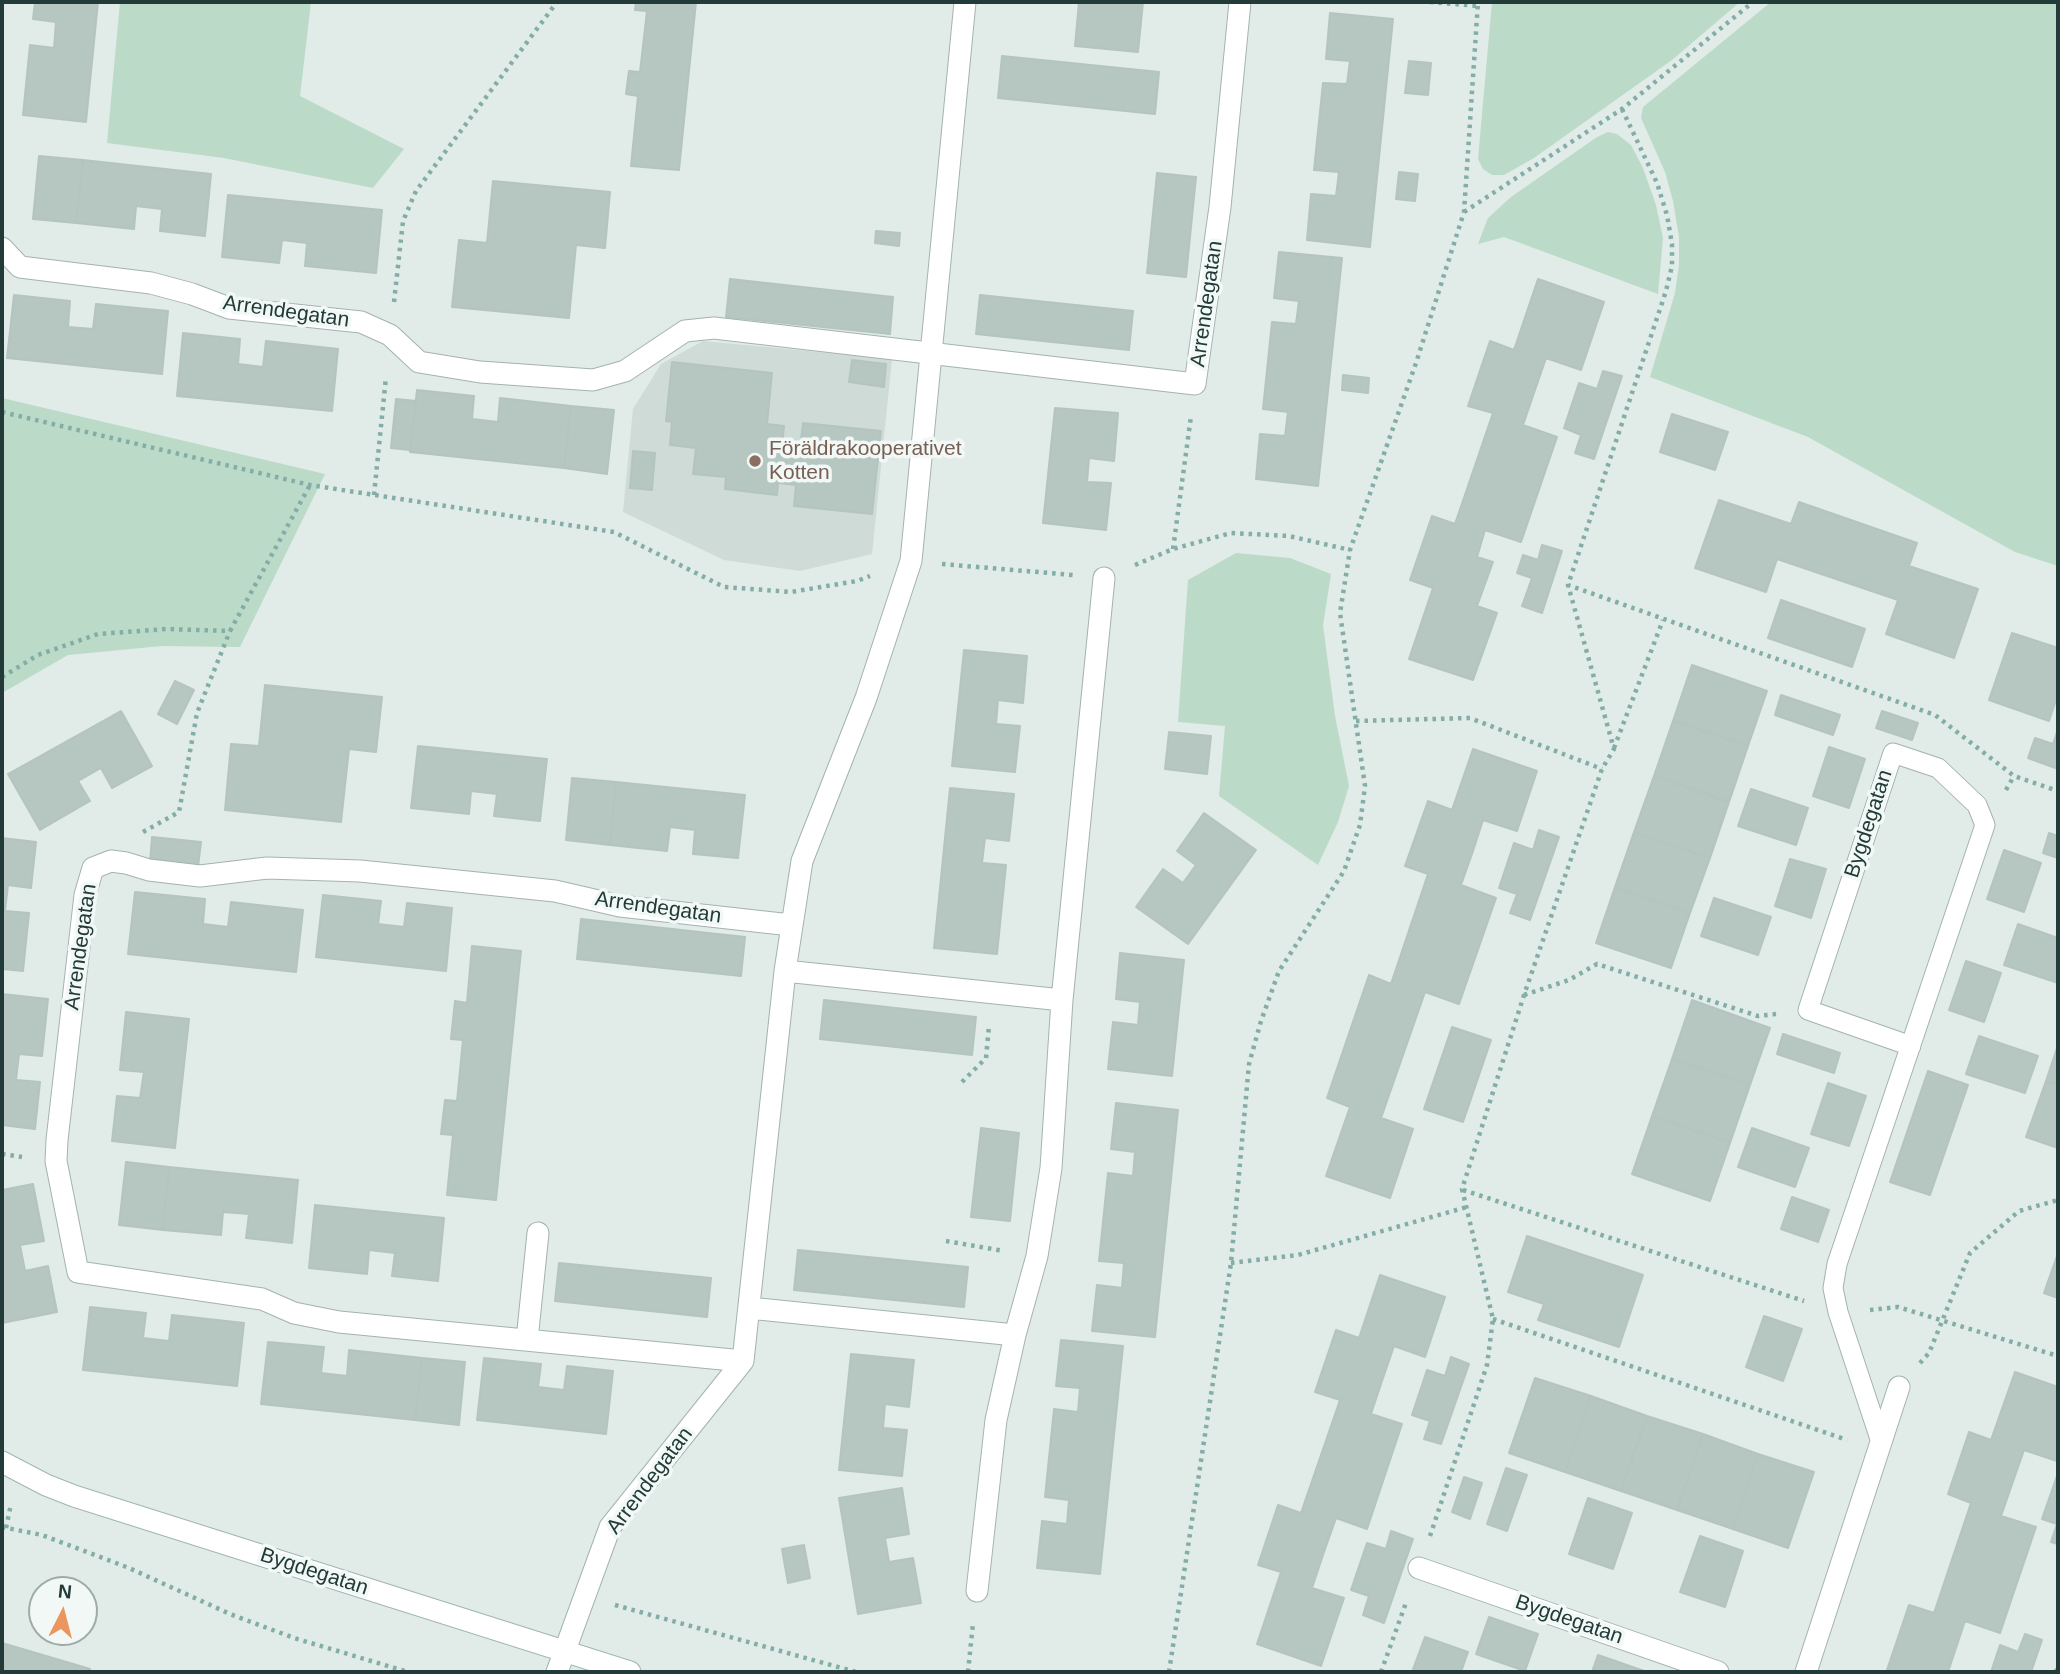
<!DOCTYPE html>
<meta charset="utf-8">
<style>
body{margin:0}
#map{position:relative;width:2060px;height:1674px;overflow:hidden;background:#e1ebe8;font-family:Arial,sans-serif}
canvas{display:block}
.frame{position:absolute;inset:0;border:4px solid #223b38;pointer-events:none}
.north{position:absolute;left:28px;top:1576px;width:70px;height:70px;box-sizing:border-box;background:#f1f8f5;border:2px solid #9eaca9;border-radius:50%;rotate:6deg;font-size:19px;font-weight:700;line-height:28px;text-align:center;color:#223b38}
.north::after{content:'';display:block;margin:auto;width:24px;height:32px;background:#ec955e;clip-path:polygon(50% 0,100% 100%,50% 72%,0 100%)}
</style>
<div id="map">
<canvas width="2060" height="1674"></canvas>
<div class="frame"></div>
<div class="north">N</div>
</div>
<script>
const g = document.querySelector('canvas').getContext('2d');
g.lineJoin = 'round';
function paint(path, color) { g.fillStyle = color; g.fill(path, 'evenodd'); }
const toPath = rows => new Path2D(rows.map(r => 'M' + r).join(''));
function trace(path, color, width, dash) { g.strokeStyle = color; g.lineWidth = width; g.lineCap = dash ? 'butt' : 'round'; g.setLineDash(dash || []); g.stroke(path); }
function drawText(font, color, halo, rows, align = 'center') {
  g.font = font + ' Arial,sans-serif'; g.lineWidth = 7; g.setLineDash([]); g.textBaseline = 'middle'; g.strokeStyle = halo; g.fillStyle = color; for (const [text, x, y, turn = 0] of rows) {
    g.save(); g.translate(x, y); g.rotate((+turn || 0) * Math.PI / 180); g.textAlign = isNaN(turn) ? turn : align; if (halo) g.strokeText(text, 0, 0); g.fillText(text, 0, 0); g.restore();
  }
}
const built = toPath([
 [703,341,892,359,872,554,800,571,724,560,623,512,633,409,661,364]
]);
const green = toPath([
 [120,2,311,2,300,96,404,149,373,188,224,158,107,143],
 [1492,2,1740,2,1672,60,1534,158,1504,175,1492,175,1483,169,1478,159],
 [1771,2,2058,2,2058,566,2015,552,1808,437,1650,377,1675,293,1679,265,1679,237,1673,201,1665,172,1641,118,1643,107],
 [1608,132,1617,134,1631,145,1643,168,1656,205,1663,238,1658,294,1504,237,1478,244,1488,218,1511,197,1597,137],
 [2,398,325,474,240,647,162,646,68,655,2,693],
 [1236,553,1290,558,1331,574,1323,625,1335,716,1349,786,1338,822,1318,865,1219,796,1225,726,1178,722,1188,580]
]);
const building = toPath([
 [35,2,98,2,86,122,23,115,30,45,54,48,56,22,33,19,35,2],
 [636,2,696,2,679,170,631,166,638,96,626,94,629,71,640,72,647,11,635,10,636,2],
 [1079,2,1143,2,1138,52,1075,46,1079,2],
 [1330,13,1393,19,1370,247,1307,240,1311,194,1336,196,1339,172,1314,170,1323,83,1347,84,1350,61,1326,59,1330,13],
 [1002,56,1159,72,1155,114,998,98,1002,56],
 [1409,61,1431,63,1428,95,1405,93,1409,61],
 [39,156,83,160,76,223,33,219,39,156],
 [83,160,211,174,205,236,160,231,162,209,136,206,134,229,76,223,83,160],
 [1399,172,1418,174,1415,201,1396,199,1399,172],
 [1157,173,1196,177,1186,277,1147,273,1157,173],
 [493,181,610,192,605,248,576,245,569,318,452,307,459,240,487,243,493,181],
 [228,195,382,210,376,273,305,266,307,243,282,240,279,263,222,257,228,195],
 [876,231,900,233,899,246,875,243,876,231],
 [1279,252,1342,258,1318,486,1256,479,1260,434,1285,436,1288,412,1263,409,1272,322,1296,324,1299,301,1274,298,1279,252],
 [730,279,893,297,890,334,726,317,730,279],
 [1538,279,1604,302,1581,370,1546,358,1535,390,1523,425,1557,437,1521,542,1485,530,1477,557,1493,562,1477,606,1497,613,1473,680,1409,659,1433,588,1410,580,1432,516,1455,524,1493,413,1468,406,1490,341,1514,350,1538,279],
 [14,295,70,301,68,327,93,329,96,304,168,311,162,374,7,358,14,295],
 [980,295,1133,311,1129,350,976,334,980,295],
 [183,333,240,339,238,364,263,367,266,341,338,349,332,411,177,396,183,333],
 [852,360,886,364,884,387,849,382,852,360],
 [672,362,772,373,767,424,784,426,781,456,799,458,803,423,881,431,872,514,794,506,796,485,778,483,777,495,725,489,726,477,693,474,696,448,670,445,672,422,666,421,672,362],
 [1603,371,1622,376,1594,459,1575,453,1581,435,1564,428,1579,383,1597,389,1603,371],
 [1343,375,1369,378,1368,393,1342,390,1343,375],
 [417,390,474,396,472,419,498,422,500,398,571,406,564,468,410,452,417,390],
 [396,399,416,401,410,450,391,448,396,399],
 [571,406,614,410,607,474,564,468,571,406],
 [1055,408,1118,413,1114,461,1089,458,1087,482,1111,483,1106,530,1043,523,1055,408],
 [1672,414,1728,432,1715,470,1660,452,1672,414],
 [633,451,655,453,652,490,630,488,633,451],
 [1719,500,1791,524,1799,502,1917,543,1909,566,1978,589,1954,658,1886,634,1898,600,1777,559,1766,592,1695,568,1719,500],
 [1542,545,1562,551,1542,613,1522,606,1532,578,1517,573,1523,555,1538,560,1542,545],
 [1781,600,1865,629,1852,667,1768,638,1781,600],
 [2012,633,2058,648,2058,694,2049,721,1989,700,2012,633],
 [964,650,1027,656,1023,703,998,700,996,724,1020,726,1015,772,952,766,964,650],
 [1692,665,1767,691,1748,746,1673,721,1692,665],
 [175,681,194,690,177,724,158,714,175,681],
 [265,685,382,697,376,752,349,749,341,822,225,810,231,744,259,746,265,685],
 [1781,695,1840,715,1833,735,1775,715,1781,695],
 [121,711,152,766,112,788,101,768,78,781,90,801,40,830,8,774,121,711],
 [1882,711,1918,723,1912,740,1876,728,1882,711],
 [1673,721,1748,746,1729,802,1654,776,1673,721],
 [2058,729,2058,769,2028,758,2035,738,2053,744,2058,729],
 [1169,732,1211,736,1207,774,1165,769,1169,732],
 [418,746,547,759,540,821,494,816,497,794,471,791,469,814,411,808,418,746],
 [1829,747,1865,759,1849,808,1813,796,1829,747],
 [1473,749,1537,771,1517,831,1483,820,1473,851,1461,885,1496,898,1459,1004,1425,992,1381,1118,1413,1129,1390,1198,1326,1176,1350,1107,1327,1098,1369,975,1391,984,1428,874,1405,866,1428,801,1452,810,1473,749],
 [1654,776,1729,802,1710,858,1634,832,1654,776],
 [572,778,616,782,610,845,566,840,572,778],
 [616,782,745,795,738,858,693,854,695,830,670,827,667,851,610,845,616,782],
 [950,788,1014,794,1009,841,985,838,982,863,1006,865,997,954,934,948,950,788],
 [1751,789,1808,808,1796,845,1738,826,1751,789],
 [1204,813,1256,850,1188,944,1136,907,1163,869,1183,883,1196,865,1177,851,1204,813],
 [1539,830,1559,837,1530,920,1510,913,1517,894,1499,888,1514,843,1533,850,1539,830],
 [1634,832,1710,858,1690,913,1615,887,1634,832],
 [2049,833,2058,836,2058,858,2043,853,2049,833],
 [152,837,201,842,198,867,150,862,152,837],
 [2,838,36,842,31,888,8,885,5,911,29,913,23,971,2,969,2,838],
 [2004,850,2041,863,2024,912,1987,899,2004,850],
 [1790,859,1826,869,1811,918,1775,906,1790,859],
 [1615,887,1690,913,1671,968,1596,943,1615,887],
 [135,892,205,899,203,924,228,927,231,902,303,910,296,972,128,954,135,892],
 [323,895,381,901,378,924,404,927,407,903,452,908,446,971,316,957,323,895],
 [1714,898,1771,917,1758,955,1701,936,1714,898],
 [581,919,745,937,741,976,577,959,581,919],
 [2018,924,2058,938,2058,983,2004,965,2018,924],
 [472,946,521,951,496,1200,447,1195,453,1135,441,1134,445,1100,457,1101,463,1040,451,1039,455,1001,467,1003,472,946],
 [1120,953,1184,960,1172,1076,1108,1069,1113,1022,1138,1025,1140,1002,1116,999,1120,953],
 [1966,961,2001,973,1984,1022,1949,1010,1966,961],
 [2,994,48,999,42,1056,19,1054,16,1080,40,1082,35,1129,2,1125,2,994],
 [824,1000,976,1017,972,1055,820,1039,824,1000],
 [1692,1000,1770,1028,1750,1085,1672,1059,1692,1000],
 [126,1012,189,1019,175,1148,112,1141,117,1096,140,1098,144,1072,120,1070,126,1012],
 [1452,1027,1491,1040,1463,1122,1424,1109,1452,1027],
 [1783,1034,1840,1053,1834,1073,1777,1054,1783,1034],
 [1979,1036,2038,1056,2025,1093,1966,1074,1979,1036],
 [2058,1045,2058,1085,2046,1081,2058,1045],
 [1672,1059,1750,1085,1730,1143,1652,1116,1672,1059],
 [1928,1071,1968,1085,1930,1195,1890,1182,1928,1071],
 [2046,1081,2058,1085,2058,1148,2026,1137,2046,1081],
 [1828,1083,1866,1096,1849,1146,1811,1134,1828,1083],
 [1116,1103,1178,1110,1155,1337,1092,1331,1097,1285,1122,1288,1124,1263,1099,1261,1108,1173,1133,1176,1135,1152,1111,1149,1116,1103],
 [1652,1116,1730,1143,1710,1201,1632,1174,1652,1116],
 [981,1128,1019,1133,1010,1221,971,1217,981,1128],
 [1752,1128,1809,1148,1795,1187,1738,1167,1752,1128],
 [126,1162,169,1167,163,1230,119,1225,126,1162],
 [169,1167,298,1180,292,1243,246,1238,249,1214,223,1212,221,1235,163,1230,169,1167],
 [33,1184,44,1241,20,1245,25,1271,48,1266,57,1312,2,1323,2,1190,33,1184],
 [1792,1197,1829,1210,1818,1242,1781,1229,1792,1197],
 [315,1205,444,1218,438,1281,392,1276,395,1253,369,1250,367,1274,309,1268,315,1205],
 [1527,1236,1643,1275,1619,1347,1538,1320,1544,1304,1508,1292,1527,1236],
 [798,1250,968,1267,964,1307,794,1290,798,1250],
 [2058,1253,2058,1298,2044,1293,2058,1253],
 [559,1263,711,1278,707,1317,555,1301,559,1263],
 [1380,1275,1445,1297,1425,1357,1394,1346,1382,1381,1371,1414,1402,1424,1367,1529,1336,1518,1324,1552,1312,1588,1344,1598,1321,1666,1257,1644,1281,1572,1258,1565,1278,1505,1301,1513,1340,1400,1315,1392,1336,1330,1359,1338,1380,1275],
 [90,1307,146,1313,143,1338,169,1341,172,1315,244,1323,237,1386,83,1370,90,1307],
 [1764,1316,1802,1329,1783,1381,1746,1367,1764,1316],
 [1061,1340,1123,1346,1100,1574,1037,1568,1042,1521,1067,1524,1069,1500,1045,1497,1054,1409,1078,1412,1080,1388,1056,1386,1061,1340],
 [268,1342,324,1347,321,1373,347,1376,349,1350,422,1358,415,1420,261,1404,268,1342],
 [851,1354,914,1360,909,1407,885,1404,883,1428,907,1430,902,1476,839,1470,851,1354],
 [1451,1357,1469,1364,1441,1444,1424,1439,1430,1421,1412,1415,1427,1370,1445,1376,1451,1357],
 [422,1358,465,1362,459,1425,415,1420,422,1358],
 [484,1358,541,1364,538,1387,564,1390,567,1366,613,1371,606,1434,477,1420,484,1358],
 [2015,1372,2058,1387,2058,1456,2057,1461,2024,1450,2001,1516,2036,1527,2000,1633,1965,1621,1948,1672,1887,1670,1909,1605,1934,1613,1971,1503,1948,1494,1969,1432,1991,1440,2015,1372],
 [1535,1378,1591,1396,1565,1472,1509,1453,1535,1378],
 [1591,1396,1647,1416,1621,1491,1565,1472,1591,1396],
 [1647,1416,1703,1434,1677,1510,1621,1491,1647,1416],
 [1703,1434,1758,1454,1733,1529,1677,1510,1703,1434],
 [1758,1454,1814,1472,1788,1548,1733,1529,1758,1454],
 [1506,1468,1527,1475,1507,1531,1487,1524,1506,1468],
 [2058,1473,2058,1544,2051,1542,2057,1524,2042,1519,2058,1473],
 [1464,1477,1482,1483,1470,1519,1452,1512,1464,1477],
 [902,1488,909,1534,885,1538,889,1562,913,1558,921,1603,858,1614,839,1498,902,1488],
 [1588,1498,1632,1513,1613,1569,1569,1554,1588,1498],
 [1391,1531,1413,1539,1384,1623,1363,1615,1369,1596,1351,1590,1367,1543,1386,1549,1391,1531],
 [1700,1536,1743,1551,1725,1607,1680,1592,1700,1536],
 [804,1545,810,1578,788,1583,782,1549,804,1545],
 [1489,1617,1538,1634,1525,1671,1476,1654,1489,1617],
 [2025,1634,2042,1640,2031,1672,1991,1672,2000,1645,2018,1652,2025,1634],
 [1425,1637,1468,1652,1461,1672,1412,1672,1425,1637],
 [2,1643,90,1669,89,1672,2,1672,2,1643],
 [1598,1655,1647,1672,1592,1672,1598,1655]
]);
const path = toPath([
 [1430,2,1478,6],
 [1622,109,1657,183,1667,215,1672,244,1672,266,1666,291,1568,585,1935,715,2014,776,2058,791],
 [1464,212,1622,109,1753,2],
 [394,302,403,221,416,191,557,2],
 [2,412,310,485,614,532,724,587,791,592,857,581,870,576],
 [374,495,386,377],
 [1173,549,1191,416],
 [942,564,1073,575],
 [1135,565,1173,549,1231,533,1289,536,1350,550],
 [2,677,38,655,98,634,167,629,230,631,310,485],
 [1356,721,1470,718,1602,769],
 [1614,748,1663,620],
 [2006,790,2014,776],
 [143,832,179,812,197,713,230,631],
 [1524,995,1569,980,1597,964,1758,1016,1776,1014],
 [962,1082,986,1058,989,1026],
 [2,1154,22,1157],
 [1463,1190,1804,1301],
 [946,1241,1004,1251],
 [1231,1263,1298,1255,1467,1207],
 [1870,1310,1898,1307,2058,1356],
 [1493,1319,1847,1440],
 [1920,1363,1929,1353,1970,1253,2019,1211,2058,1200],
 [2,1527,42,1535,129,1568,230,1614,294,1638,408,1672],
 [6,1528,11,1504],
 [1430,1536,1487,1365,1493,1319,1462,1189,1524,995,1602,769,1614,749,1568,585],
 [615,1605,856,1672],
 [968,1672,973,1623],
 [1169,1672,1231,1263,1249,1064,1261,1021,1279,971,1344,871,1360,825,1365,786,1340,613,1350,550,1416,363,1464,212,1478,2],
 [1381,1672,1407,1600],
 [2056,1672,2058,1666]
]);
const lane = toPath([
 [1881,1442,1838,1312,1833,1288,1837,1264,1985,825,1977,805,1938,768,1893,753,1808,1010,1911,1046]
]);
const street = toPath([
 [2,248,20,267,151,283,192,294,229,308,361,322,390,335,419,362,480,372,593,380,625,371,685,331,714,328,1195,384,1220,207,1240,2],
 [1062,1000,1104,578],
 [749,1308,1015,1335,1037,1256,1051,1168,1062,1000,785,971],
 [527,1340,538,1233],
 [743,1361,339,1322,294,1313,262,1299,78,1272,56,1161,57,1140,85,895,93,868,111,861,126,863,149,870,200,876,267,868,360,871,555,891,620,906,791,925],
 [1419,1568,1718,1672],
 [977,1591,996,1420,1015,1335],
 [557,1672,610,1527,743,1361,785,971,802,861,866,698,911,561,965,2],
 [1806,1672,1899,1387]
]);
const secondary = toPath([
 [2,1462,46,1485,74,1496,630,1672]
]);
const markers = [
 [755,461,7,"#8d6e63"]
];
const streetNames = [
 ["Arrendegatan",1207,304,-82],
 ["Arrendegatan",286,312,8],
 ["Bygdegatan",1869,824,-72],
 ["Arrendegatan",658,908,8],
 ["Arrendegatan",81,947,-82],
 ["Arrendegatan",650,1481,-53],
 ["Bygdegatan",314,1572,18],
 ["Bygdegatan",1569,1620,19]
];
const educationNames = [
 ["Föräldrakooperativet",769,449],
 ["Kotten",769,473]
];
paint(built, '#cfdbd7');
paint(green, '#bbdbc8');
paint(building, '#b6c6c1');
trace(building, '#b4c4c0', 2);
trace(lane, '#a4b3b0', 21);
trace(street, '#a4b3b0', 23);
trace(secondary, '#a0b6b1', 23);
trace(path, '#83ada6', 4.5, [3.5, 5]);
trace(lane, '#fff', 19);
trace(street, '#fff', 21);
trace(secondary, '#fff', 21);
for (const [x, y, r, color] of markers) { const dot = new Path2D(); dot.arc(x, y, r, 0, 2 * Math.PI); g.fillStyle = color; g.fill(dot); trace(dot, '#f1f8f5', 2.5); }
drawText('21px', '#223b38', '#f1f8f5', streetNames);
drawText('21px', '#785e54', '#f1f8f5', educationNames, 'left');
</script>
